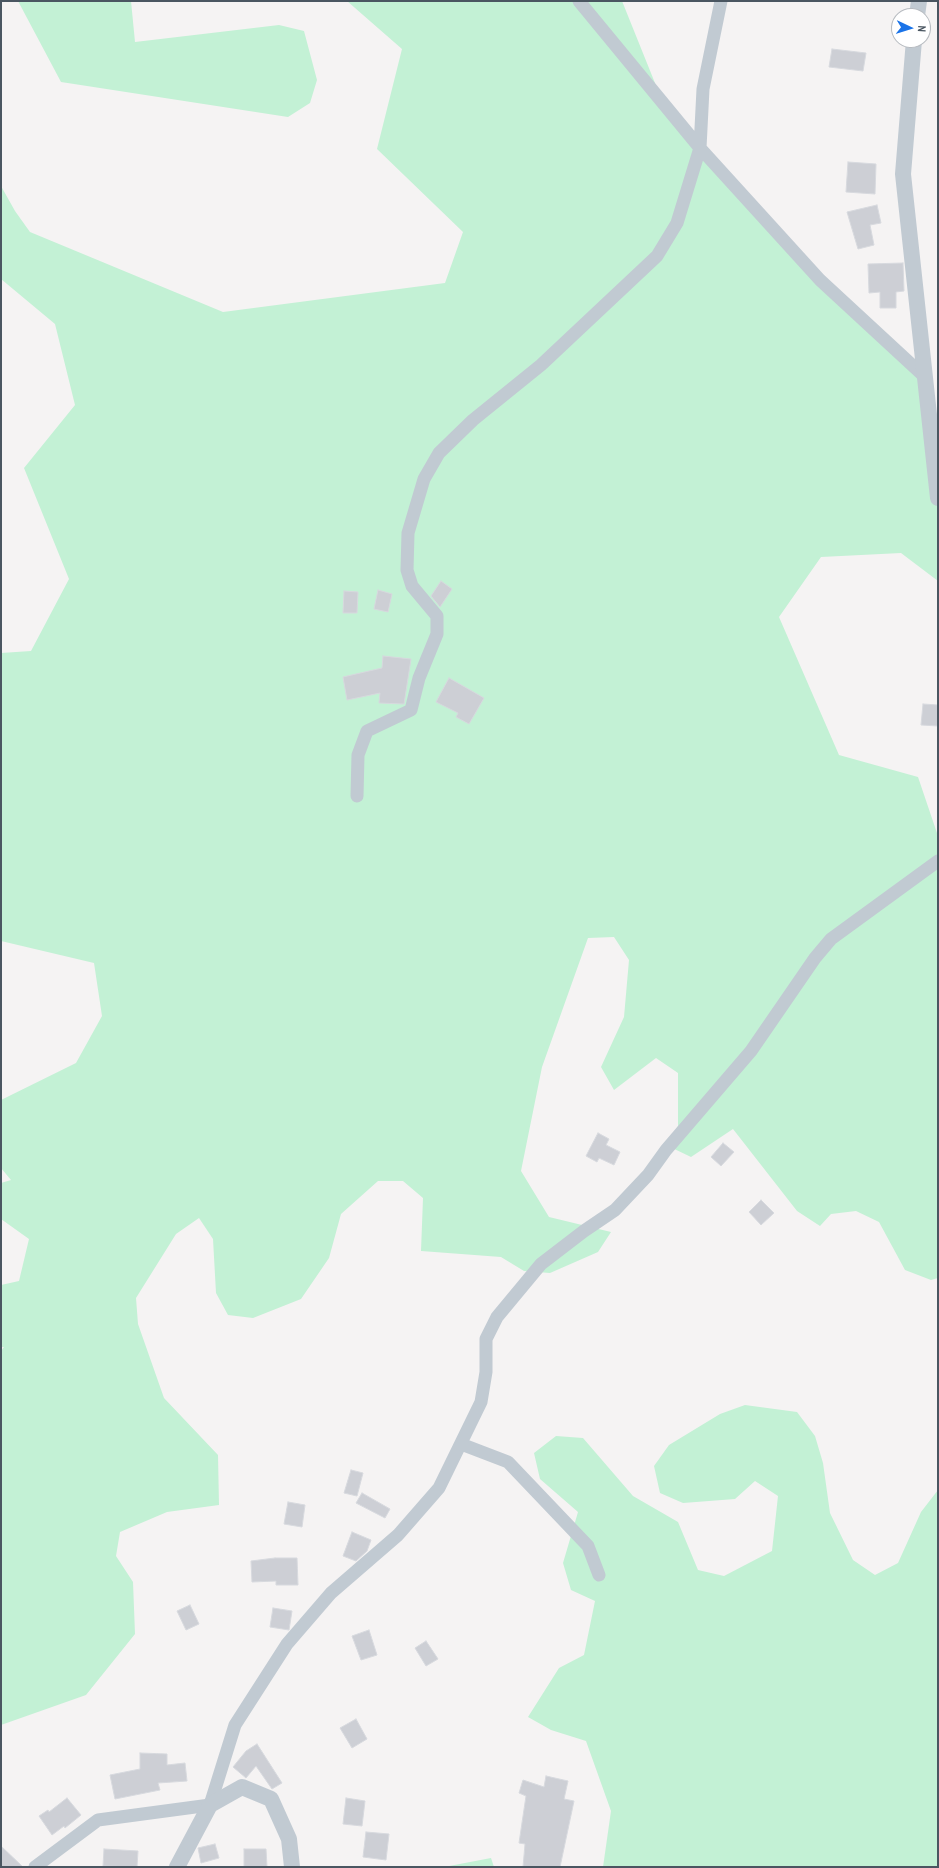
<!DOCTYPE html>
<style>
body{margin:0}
#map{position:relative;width:939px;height:1868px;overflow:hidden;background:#f5f3f3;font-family:"PT Sans Narrow",sans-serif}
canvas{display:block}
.frame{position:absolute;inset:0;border:2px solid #4a5661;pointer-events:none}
.north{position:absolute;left:891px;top:8px;width:40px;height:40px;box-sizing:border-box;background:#fff;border:1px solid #b7bbc0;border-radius:50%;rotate:94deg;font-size:11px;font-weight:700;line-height:16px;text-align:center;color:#4a5661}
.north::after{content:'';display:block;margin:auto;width:14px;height:18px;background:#1a73e8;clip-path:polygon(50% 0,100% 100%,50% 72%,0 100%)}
</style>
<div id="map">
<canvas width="939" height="1868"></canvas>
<div class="frame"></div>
<div class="north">N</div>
</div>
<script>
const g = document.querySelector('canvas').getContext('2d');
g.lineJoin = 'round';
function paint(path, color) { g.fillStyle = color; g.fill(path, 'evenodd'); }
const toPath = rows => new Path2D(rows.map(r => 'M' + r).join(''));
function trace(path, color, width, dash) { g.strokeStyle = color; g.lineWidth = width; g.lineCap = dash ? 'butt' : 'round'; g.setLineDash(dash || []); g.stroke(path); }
const green = toPath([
 [18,1,131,1,135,42,279,25,304,31,317,80,310,103,288,117,61,82],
 [347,1,622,1,659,93,820,275,925,372,938,429,938,581,901,553,821,557,779,617,839,755,918,777,938,836,938,1278,931,1280,905,1270,879,1222,856,1211,831,1214,820,1226,797,1211,733,1129,691,1157,666,1145,678,1126,678,1073,656,1058,614,1090,601,1067,624,1017,629,960,614,937,588,938,542,1067,521,1171,549,1217,611,1232,598,1252,550,1273,524,1271,501,1257,421,1251,423,1198,403,1181,378,1181,341,1214,329,1258,301,1299,253,1318,228,1315,216,1293,213,1239,199,1218,176,1234,136,1298,138,1324,164,1398,218,1455,219,1505,167,1512,120,1532,116,1556,133,1582,135,1634,86,1695,1,1725,1,1351,4,1347,1,1347,1,1285,19,1281,29,1239,1,1219,1,1183,11,1180,1,1168,1,1100,76,1063,102,1016,94,963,1,941,1,653,31,651,69,579,24,468,75,405,55,324,1,279,1,186,15,211,30,232,223,312,445,283,463,232,377,149,402,49],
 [745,1405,797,1412,815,1436,823,1463,830,1513,853,1560,875,1575,898,1563,921,1512,938,1490,938,1867,603,1867,611,1811,586,1741,551,1730,528,1717,559,1668,584,1655,595,1601,571,1590,563,1563,578,1512,540,1479,534,1453,556,1436,583,1438,633,1496,678,1522,698,1570,724,1576,772,1551,778,1496,755,1481,735,1499,683,1503,660,1493,654,1466,669,1445,720,1414],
 [491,1858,494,1867,444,1867]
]);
const building = toPath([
 [832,49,866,53,863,71,829,67,832,49],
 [848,162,876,164,875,194,846,192,848,162],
 [877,205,881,223,870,225,874,245,858,249,847,212,877,205],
 [903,263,904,291,896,292,896,308,880,308,880,292,869,293,868,264,903,263],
 [441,581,452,589,440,607,431,596,441,581],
 [378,590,392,594,388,612,374,609,378,590],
 [344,591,358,592,357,613,343,613,344,591],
 [383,656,411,659,404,704,379,703,380,693,347,700,343,677,382,668,383,656],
 [449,678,484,698,469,724,456,717,458,713,436,702,449,678],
 [923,704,938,705,938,726,921,725,923,704],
 [598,1133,609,1139,606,1145,620,1152,614,1165,599,1158,597,1162,586,1156,598,1133],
 [723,1143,734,1152,721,1166,711,1157,723,1143],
 [761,1200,774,1213,761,1225,749,1212,761,1200],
 [351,1470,363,1473,357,1496,344,1493,351,1470],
 [362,1493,390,1509,385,1518,356,1503,362,1493],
 [288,1502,305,1505,302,1527,284,1524,288,1502],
 [352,1532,371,1540,367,1551,356,1561,343,1556,352,1532],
 [275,1558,297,1558,298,1585,276,1585,276,1581,252,1582,251,1561,275,1558],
 [190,1605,199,1624,186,1630,177,1611,190,1605],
 [273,1608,292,1611,289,1630,270,1627,273,1608],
 [369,1630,377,1655,361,1660,352,1636,369,1630],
 [426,1641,438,1659,426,1666,415,1648,426,1641],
 [356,1719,367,1739,352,1748,340,1728,356,1719],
 [257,1744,282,1783,272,1789,256,1766,246,1778,233,1767,246,1751,257,1744],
 [140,1753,167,1754,167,1765,185,1763,187,1781,158,1783,160,1790,115,1799,110,1775,140,1769,140,1753],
 [546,1776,568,1781,564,1799,574,1801,560,1867,523,1867,525,1844,519,1843,526,1796,519,1793,523,1780,544,1787,546,1776],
 [67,1798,81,1815,65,1828,64,1826,52,1835,39,1816,48,1810,49,1812,67,1798],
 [346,1798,365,1801,362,1826,343,1824,346,1798],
 [366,1832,389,1834,386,1860,363,1857,366,1832],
 [215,1844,219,1858,201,1863,198,1848,215,1844],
 [1,1846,23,1867,1,1867,1,1846],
 [104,1849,138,1851,137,1867,103,1866,104,1849],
 [244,1849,266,1849,267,1867,244,1867,244,1849]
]);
const minor = toPath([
 [579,1,700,148,820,280,925,377],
 [357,796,358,755,367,731,411,710,419,678,437,634,437,616,412,586,407,570,408,533,424,479,439,453,473,420,541,365,657,256,677,223,700,148,703,89,721,1],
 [461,1444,508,1462,588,1546,599,1575],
 [35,1867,98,1820,210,1805,235,1725,287,1644,331,1593,398,1535,439,1488,481,1402,486,1372,486,1339,497,1317,541,1264,584,1231,615,1210,648,1175,666,1150,751,1051,815,958,831,939,938,861]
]);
const tertiary = toPath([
 [917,16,919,1],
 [914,40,903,174,938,498],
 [177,1867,210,1805,242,1787,271,1799,289,1839,292,1867]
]);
paint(green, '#c3f1d5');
paint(building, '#cdcfd5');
trace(building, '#d7d9de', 1);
trace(minor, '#c1cad2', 13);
trace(tertiary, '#c1cad2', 16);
</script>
